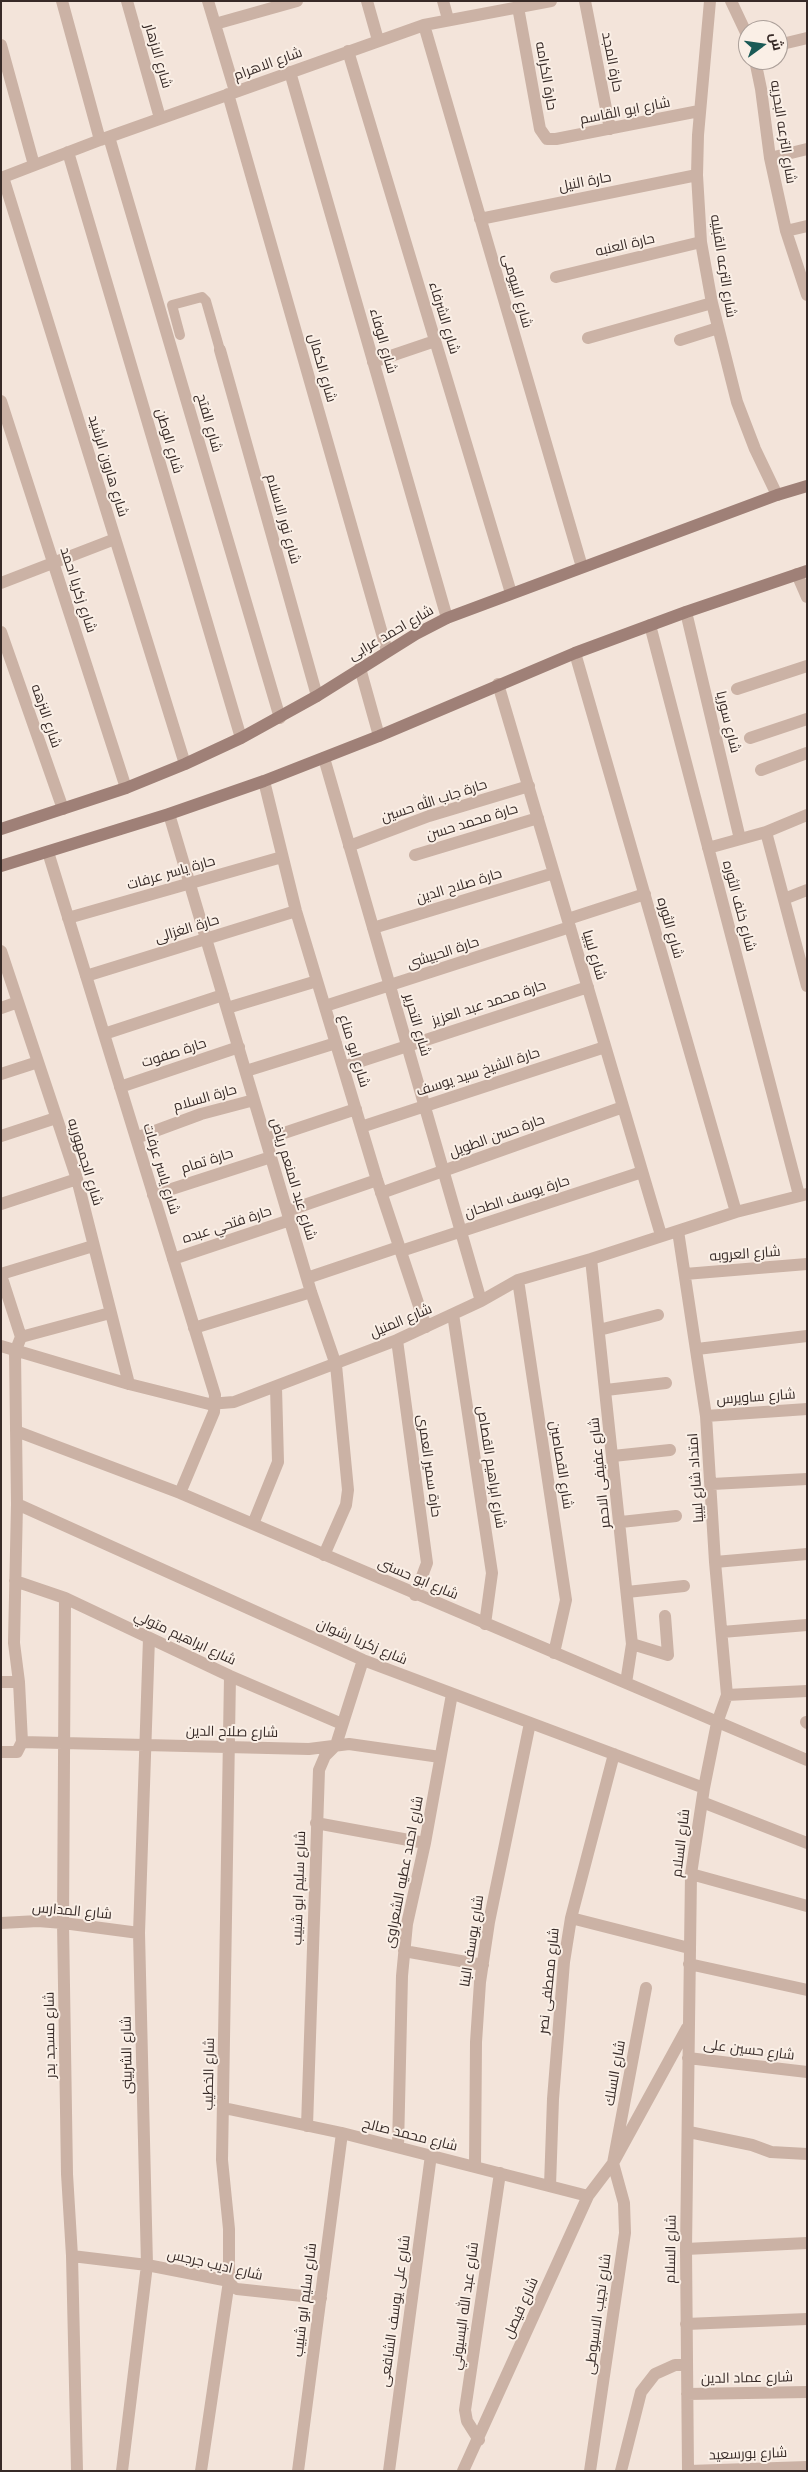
<!DOCTYPE html>
<meta charset="utf-8">
<style>
body{margin:0}
#map{position:relative;width:808px;height:2472px;overflow:hidden;background:#f3e4da;font-family:Quicksand,Cairo,sans-serif}
canvas{display:block}
.frame{position:absolute;inset:0;border:2px solid #372a27;pointer-events:none}
.north{position:absolute;left:738px;top:20px;width:50px;height:50px;box-sizing:border-box;background:#faefe6;border:1px solid #aca09a;border-radius:50%;rotate:76deg;font-size:14px;font-weight:700;line-height:20px;text-align:center;color:#372a27}
.north::after{content:'';display:block;margin:auto;width:18px;height:22px;background:#1a5a56;clip-path:polygon(50% 0,100% 100%,50% 72%,0 100%)}
</style>
<div id="map">
<canvas width="808" height="2472"></canvas>
<div class="frame"></div>
<div class="north">ش</div>
</div>
<script>
const g = document.querySelector('canvas').getContext('2d');
g.lineJoin = 'round';
const toPath = rows => new Path2D(rows.map(r => 'M' + r).join(''));
function trace(path, color, width, dash) { g.strokeStyle = color; g.lineWidth = width; g.lineCap = dash ? 'butt' : 'round'; g.setLineDash(dash || []); g.stroke(path); }
function drawText(font, color, halo, rows, align = 'center') {
  g.font = font + ' Quicksand,Cairo,sans-serif'; g.lineWidth = 4; g.setLineDash([]); g.textBaseline = 'middle'; g.strokeStyle = halo; g.fillStyle = color; for (const [text, x, y, turn = 0] of rows) {
    g.save(); g.translate(x, y); g.rotate((+turn || 0) * Math.PI / 180); g.textAlign = isNaN(turn) ? turn : align; if (halo) g.strokeText(text, 0, 0); g.fillText(text, 0, 0); g.restore();
  }
}
const lane = toPath([
 [180,335,172,305,202,297,206,301,220,350]
]);
const street = toPath([
 [62,1,100,140],
 [127,1,160,118],
 [208,1,235,91],
 [367,1,378,40],
 [443,1,448,19],
 [585,1,610,129],
 [710,1,698,135,697,175,701,242,712,303,737,402,755,449,777,495],
 [731,1,748,37],
 [518,7,540,129,547,139,556,139,699,111],
 [215,24,297,1],
 [424,25,582,567],
 [1,45,34,165],
 [778,45,807,38],
 [348,51,511,593],
 [755,60,761,89,770,158,786,231,807,295],
 [290,72,447,618],
 [228,94,387,651],
 [109,137,280,718],
 [68,152,241,738],
 [770,158,807,149],
 [3,177,185,764],
 [1,178,100,140,424,25,551,1],
 [480,219,697,175],
 [786,231,807,226],
 [556,277,701,242],
 [588,338,712,303],
 [680,340,718,328],
 [220,350,317,696],
 [373,362,435,341],
 [1,401,126,788],
 [797,574,807,597],
 [1,583,115,539],
 [686,612,740,839],
 [650,625,799,1195],
 [1,632,63,809],
 [575,653,736,1212],
 [360,668,379,736],
 [498,684,661,1235],
 [737,689,807,666],
 [750,738,807,719],
 [324,758,481,1301],
 [761,770,807,753],
 [264,781,296,911,377,1180,426,1327],
 [169,814,311,1292,336,1365,348,1490,346,1505,324,1555],
 [766,832,807,986],
 [349,846,429,816,529,786],
 [708,848,766,832,807,815],
 [48,852,215,1395,214,1412,180,1493],
 [415,855,538,818],
 [784,899,807,890],
 [68,918,282,857],
 [568,919,645,894],
 [373,928,554,873],
 [1,951,77,1179,129,1384],
 [86,976,296,911],
 [325,1006,570,927],
 [1,1008,18,1002],
 [227,1008,317,981],
 [104,1034,223,995],
 [343,1067,588,987],
 [246,1071,336,1043],
 [1,1074,38,1062],
 [120,1087,239,1047],
 [361,1127,605,1047],
 [1,1136,56,1118],
 [136,1138,201,1114,254,1100],
 [266,1139,356,1109],
 [381,1193,623,1107],
 [153,1195,271,1157],
 [1,1204,77,1179],
 [287,1211,377,1180],
 [678,1231,706,1416,715,1562,727,1695,717,1723,704,1788,691,1874,686,2249,688,2471],
 [401,1251,642,1172],
 [173,1259,290,1220],
 [591,1259,632,1644,626,1683],
 [1,1274,93,1246],
 [685,1274,807,1264],
 [1,1275,21,1337,15,1352,17,1504,14,1643,19,1682,22,1742,17,1752,1,1752],
 [307,1278,399,1247],
 [518,1280,566,1600,554,1653],
 [453,1314,492,1573,485,1624],
 [194,1328,311,1292],
 [599,1330,658,1315],
 [21,1337,110,1313],
 [397,1340,427,1563,415,1595],
 [1,1346,129,1384,209,1404,234,1402,397,1340,481,1301,518,1280,591,1259,736,1212,807,1194],
 [697,1349,807,1336],
 [606,1390,666,1383],
 [706,1416,807,1409],
 [16,1431,180,1493,807,1760],
 [613,1456,670,1450],
 [712,1484,807,1479],
 [17,1504,363,1660,704,1788],
 [621,1522,676,1516],
 [253,1524,278,1462,276,1387],
 [715,1562,807,1554],
 [15,1581,65,1598,230,1676,342,1724],
 [627,1592,684,1586],
 [65,1598,63,1923,67,2174,72,2256,77,2471],
 [722,1632,807,1625],
 [632,1644,668,1655,665,1616],
 [1,1682,19,1682],
 [727,1695,807,1691],
 [806,1722,807,1723],
 [22,1742,309,1749,349,1744,440,1757],
 [702,1802,807,1843],
 [316,1823,425,1843],
 [691,1874,807,1906],
 [571,1918,689,1948],
 [1,1923,38,1921,63,1923,139,1933],
 [404,1951,483,1965],
 [689,1964,807,1990],
 [688,2058,807,2072],
 [224,2108,342,2133,588,2196],
 [307,2126,319,1770,325,1756,336,1745,363,1660],
 [689,2132,752,2145,771,2152,807,2154],
 [398,2147,402,1976,407,1924,425,1843,452,1694],
 [475,2167,476,2042,480,1982,489,1922,530,1723],
 [550,2186,553,2099,564,1962,571,1918,614,1754],
 [686,2249,807,2243],
 [72,2256,147,2265,229,2281,233,2287,237,2289,321,2298],
 [686,2324,807,2319],
 [687,2394,807,2392],
 [479,2440,467,2421,465,2410,500,2173],
 [122,2471,147,2265,139,1933,149,1638],
 [201,2471,229,2281,229,2229,222,2160,230,1676],
 [298,2471,342,2133],
 [389,2471,431,2155],
 [463,2471,588,2196,613,2163,687,2028],
 [590,2471,625,2233,624,2203,613,2163,646,1988],
 [621,2471,641,2392,655,2374,675,2365,686,2365],
 [689,2471,807,2467]
]);
const secondary = toPath([
 [1,829,126,788,185,764,241,738,317,696,416,634,447,618,777,495,807,486],
 [1,866,169,814,264,781,379,736,575,653,686,612,807,571]
]);
const streetNames = [
 ["شارع الازهار",158,56,74],
 ["حارة المجد",612,62,79],
 ["شارع الاهرام",268,64,-20],
 ["حارة الكرامه",546,76,80],
 ["شارع ابو القاسم",625,111,-11],
 ["شارع الترعه البحريه",783,132,81],
 ["حارة النيل",585,182,-11],
 ["حارة العنبه",625,245,-13],
 ["شارع الترعه القبليه",723,266,81],
 ["شارع البيومى",517,291,74],
 ["شارع الشرفاء",444,318,73],
 ["شارع الوفاء",383,341,74],
 ["شارع الكمال",322,368,74],
 ["شارع الفتح",209,423,74],
 ["شارع الوطن",169,441,74],
 ["شارع هارون الرشيد",108,466,73],
 ["شارع نور الاسلام",283,519,74],
 ["شارع زكريا احمد",78,590,72],
 ["شارع احمد عرابى",391,633,-30],
 ["شارع النزهه",46,716,71],
 ["شارع سوريا",728,722,76],
 ["حارة جاب الله حسين",434,801,-18],
 ["حارة محمد حسن",472,822,-17],
 ["حارة ياسر عرفات",171,873,-16],
 ["حارة صلاح الدين",459,886,-17],
 ["شارع خلف الثوره",739,906,75],
 ["شارع الثوره",670,928,74],
 ["حارة الغزالى",187,929,-17],
 ["حارة الحبيشى",443,953,-18],
 ["شارع ليبيا",594,955,73],
 ["حارة محمد عبد العزيز",489,1003,-18],
 ["شارع التحرير",417,1025,74],
 ["شارع ابو مناع",354,1051,73],
 ["حارة صفوت",174,1053,-18],
 ["حارة الشيخ سيد يوسف",478,1072,-18],
 ["حارة السلام",205,1098,-16],
 ["حارة حسن الطويل",497,1136,-20],
 ["حارة تمام",207,1161,-18],
 ["شارع الجمهوريه",85,1162,73],
 ["شارع ياسر عرفات",161,1169,73],
 ["شارع عبد المنعم رياض",293,1179,73],
 ["حارة يوسف الطحان",517,1197,-18],
 ["حارة فتحي عبده",227,1225,-18],
 ["شارع العروبه",745,1254,-4],
 ["شارع المنيل",401,1321,-23],
 ["شارع ساويرس",756,1397,-4],
 ["شارع القصاصين",561,1465,81],
 ["حارة سمير العمرى",429,1466,82],
 ["شارع ابراهيم القصاص",491,1467,81],
 ["شارع عفيفى الاحمر",600,1473,-96],
 ["امتداد شارع ليبيا",696,1478,-94],
 ["شارع ابو حسنى",418,1579,23],
 ["شارع ابراهيم متولي",185,1638,25],
 ["شارع زكريا رشوان",362,1642,23],
 ["شارع صلاح الدين",232,1732,1],
 ["شارع السلام",681,1843,-83],
 ["شارع احمد عطيه الشعراوى",404,1872,-79],
 ["شارع سليم ابو شبيب",299,1888,-88],
 ["شارع المدارس",72,1911,5],
 ["شارع يوسف البنا",472,1941,-81],
 ["شارع مصطفى نصر",549,1981,-84],
 ["شارع مسجد بدر",50,2035,-91],
 ["شارع حسين على",749,2050,7],
 ["شارع الشربينى",127,2055,-91],
 ["شارع السلك",615,2073,-80],
 ["شارع الخطيب",209,2074,-89],
 ["شارع محمد صالح",410,2135,14],
 ["شارع السلام",671,2249,-89],
 ["شارع اديب جرجس",215,2265,13],
 ["شارع سليم ابو شبيب",305,2300,-83],
 ["شارع عبد الله البسيوني",465,2306,-82],
 ["شارع فيصل",521,2308,-66],
 ["شارع على يوسف الشافعى",395,2311,-82],
 ["شارع نجيب الاسيوطى",598,2314,-82],
 ["شارع عماد الدين",747,2378,-1],
 ["شارع بورسعيد",748,2454,-2]
];
trace(lane, '#cbb2a5', 10);
trace(street, '#cbb2a5', 12);
trace(secondary, '#9f8077', 12);
drawText('14px', '#372a27', '#faefe6', streetNames);
</script>
